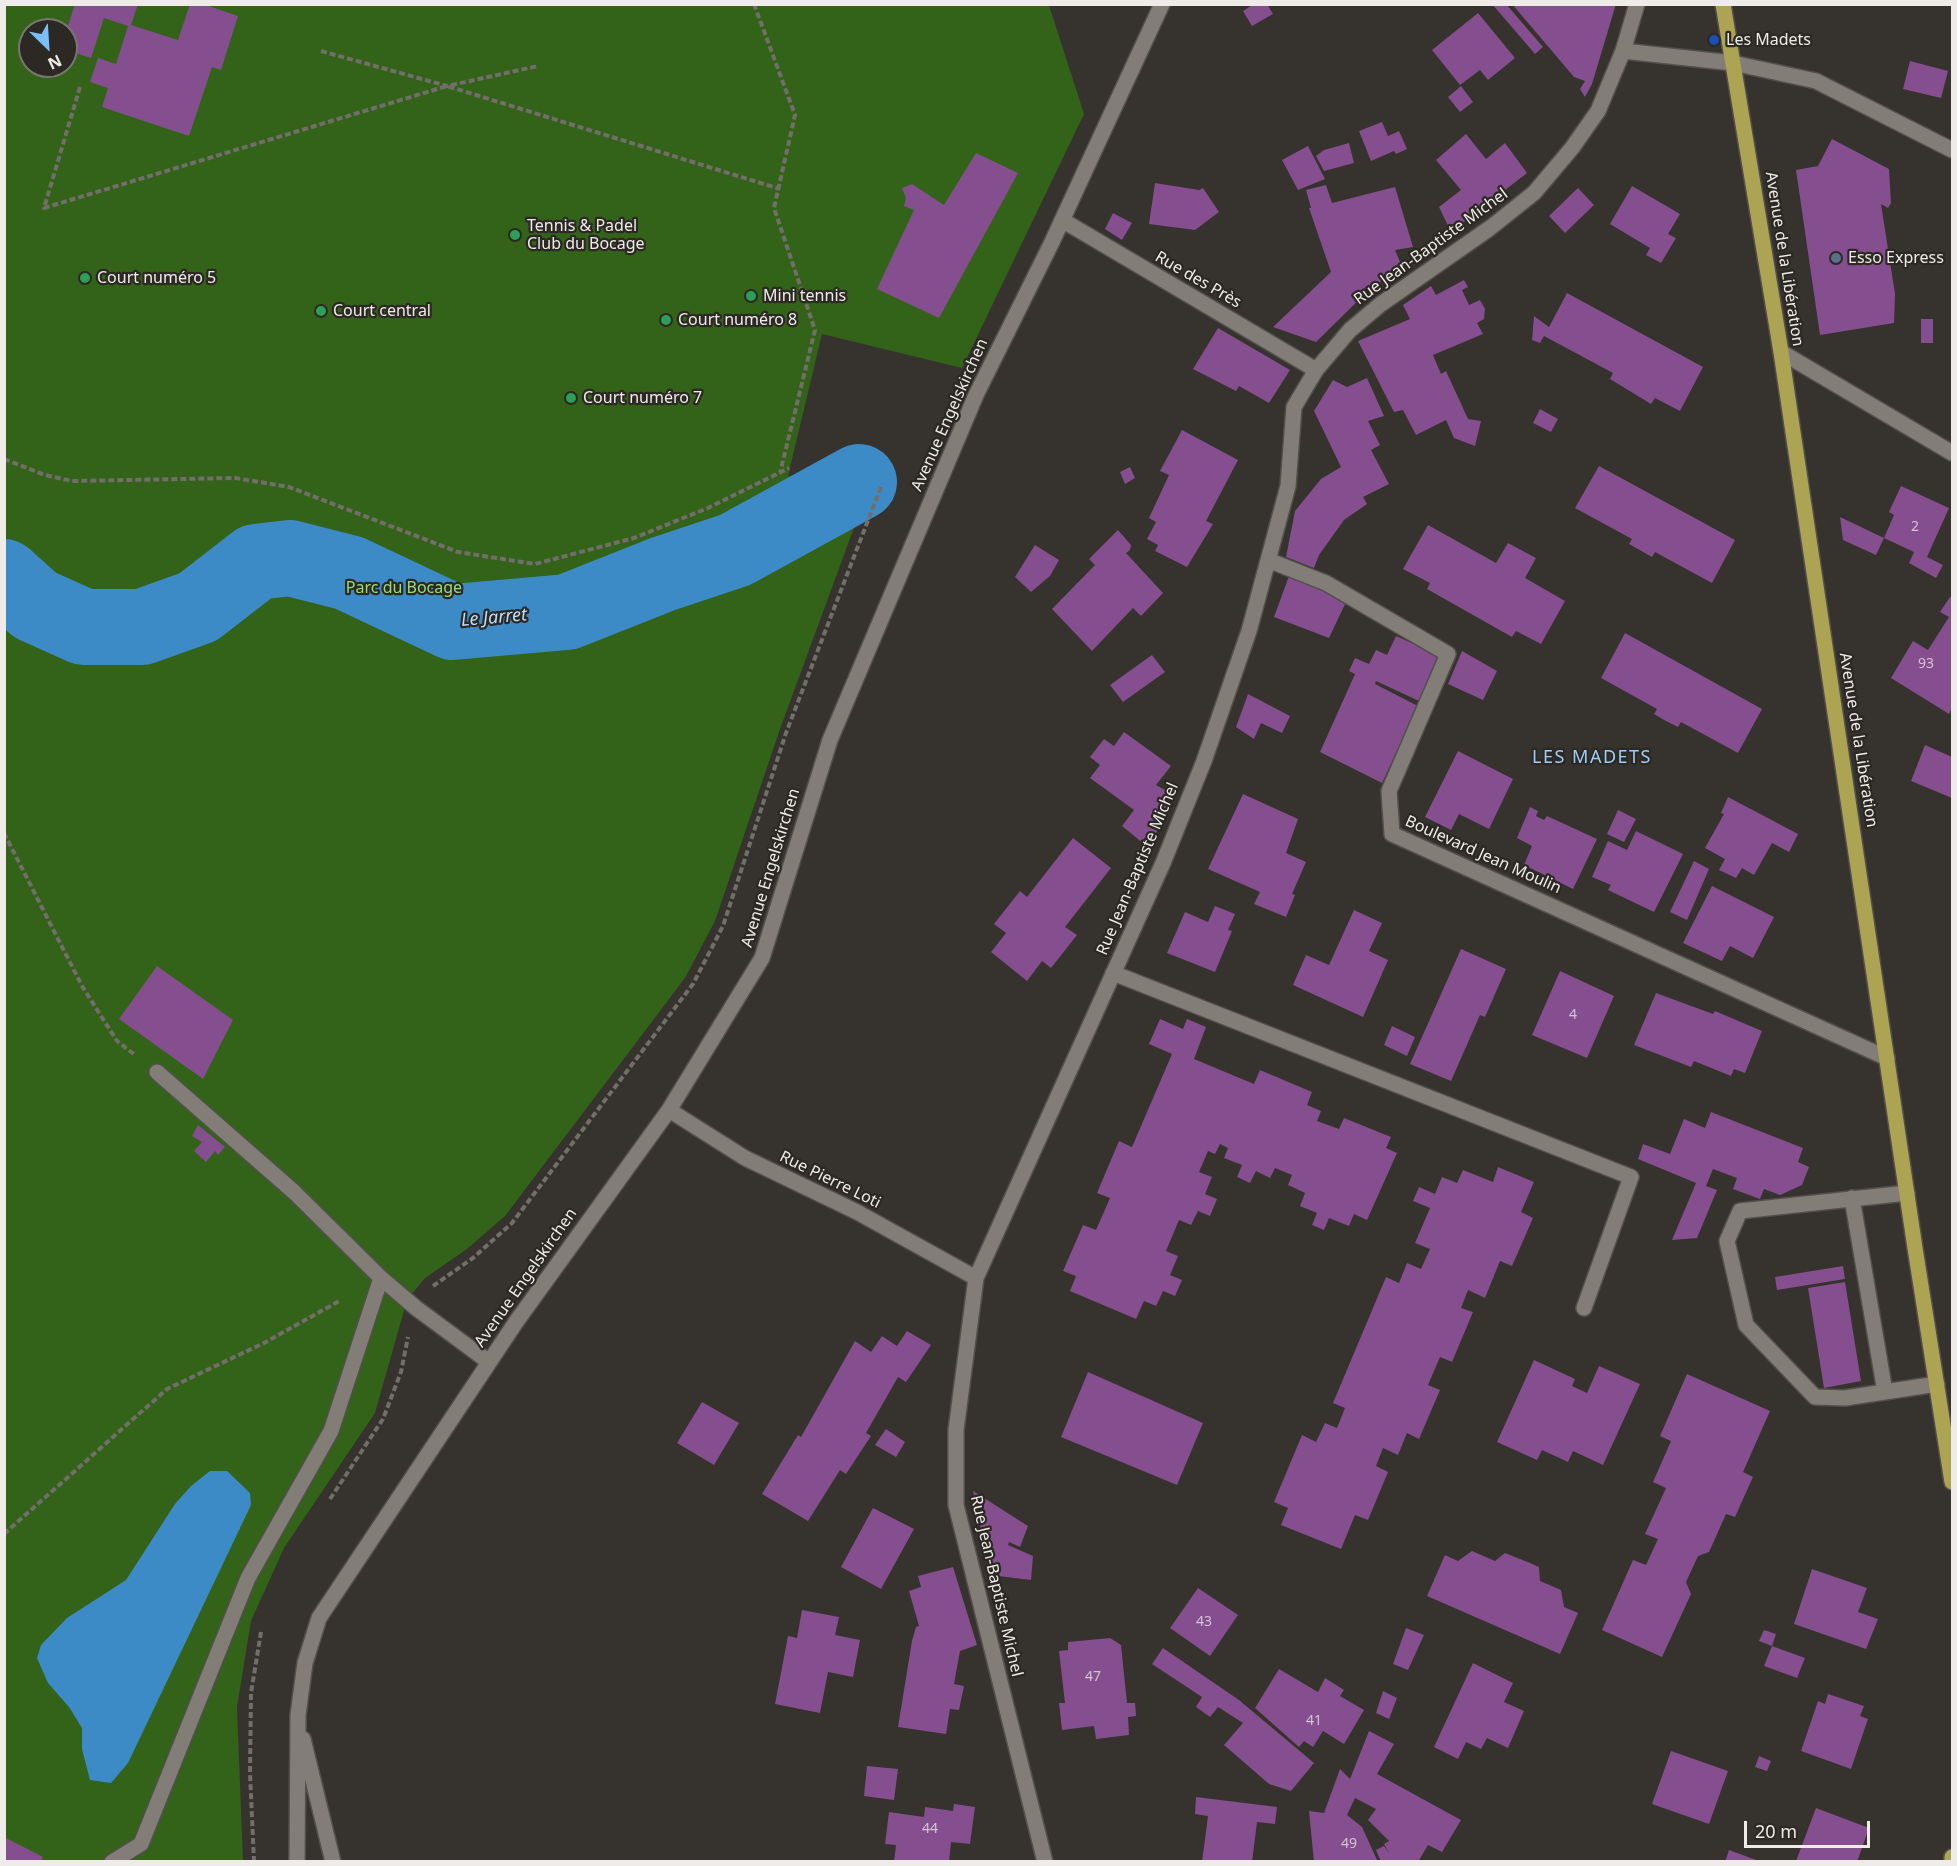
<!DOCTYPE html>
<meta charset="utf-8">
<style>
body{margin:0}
#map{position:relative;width:1957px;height:1866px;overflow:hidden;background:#36322d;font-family:"Noto Sans",sans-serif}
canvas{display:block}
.frame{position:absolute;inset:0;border:6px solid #eeebe8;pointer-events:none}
.north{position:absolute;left:18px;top:18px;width:60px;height:60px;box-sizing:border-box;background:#2c2823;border:2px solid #7a7672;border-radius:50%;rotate:155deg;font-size:16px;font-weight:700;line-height:24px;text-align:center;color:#eeebe8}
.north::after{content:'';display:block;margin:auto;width:21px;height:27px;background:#7bbef9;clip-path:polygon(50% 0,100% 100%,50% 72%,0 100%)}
.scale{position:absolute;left:1744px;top:1821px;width:126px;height:27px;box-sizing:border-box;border:3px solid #eeebe8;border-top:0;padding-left:8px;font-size:18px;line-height:21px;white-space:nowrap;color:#eeebe8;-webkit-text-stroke:4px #2c2823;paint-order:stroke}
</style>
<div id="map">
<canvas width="1957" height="1866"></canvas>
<div class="frame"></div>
<div class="north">N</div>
<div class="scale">20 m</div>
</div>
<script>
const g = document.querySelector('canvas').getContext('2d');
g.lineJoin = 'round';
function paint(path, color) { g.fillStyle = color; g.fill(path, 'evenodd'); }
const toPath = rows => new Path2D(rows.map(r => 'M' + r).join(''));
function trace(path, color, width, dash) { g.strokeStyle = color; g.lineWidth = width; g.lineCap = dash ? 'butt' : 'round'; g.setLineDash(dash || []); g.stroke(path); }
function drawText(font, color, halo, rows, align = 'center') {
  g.font = font + ' "Noto Sans",sans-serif'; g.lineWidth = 4.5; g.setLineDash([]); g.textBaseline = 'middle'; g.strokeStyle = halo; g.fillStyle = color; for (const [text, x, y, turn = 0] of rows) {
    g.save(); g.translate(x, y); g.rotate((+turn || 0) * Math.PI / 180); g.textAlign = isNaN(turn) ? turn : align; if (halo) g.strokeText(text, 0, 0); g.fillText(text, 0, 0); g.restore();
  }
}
const green = toPath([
 [4,5,1049,5,1084,114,962,368,822,334,788,476,843,469,856,471,870,484,780,729,715,921,685,978,505,1216,467,1249,425,1278,407,1300,375,1413,284,1548,251,1621,237,1707,243,1861,5,1861],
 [30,30,66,30,66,66,30,66]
]);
const water = toPath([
 [210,1471,227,1471,250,1493,251,1505,128,1763,111,1783,90,1780,82,1749,82,1728,69,1707,48,1683,37,1658,41,1645,67,1618,126,1580,175,1504,191,1486]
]);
const river = toPath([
 [4,577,35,605,84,627,142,627,198,607,256,562,290,558,349,573,453,622,567,612,663,574,735,550,859,482]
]);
const building = toPath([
 [75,4,138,4,131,25,178,40,190,4,203,4,238,16,221,70,212,67,189,136,102,107,108,88,90,82,98,58,116,64,128,26,104,18,91,58,66,50,66,32],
 [1254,4,1267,4,1273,14,1252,26,1243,11],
 [1492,4,1506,4,1543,47,1535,54],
 [1512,4,1616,4,1592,84,1585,97,1580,89,1585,81,1574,77],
 [1478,13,1515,58,1488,80,1480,70,1460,85,1432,50],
 [1910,61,1948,71,1941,98,1903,89],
 [1461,86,1473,102,1460,112,1448,97],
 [1382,122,1388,136,1399,131,1407,149,1396,154,1394,151,1371,161,1359,131],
 [1466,134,1486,159,1505,143,1527,173,1451,232,1439,207,1461,190,1436,160],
 [1832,139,1889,169,1891,203,1888,208,1881,204,1895,294,1894,323,1820,335,1796,170,1818,166],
 [1349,143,1354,163,1324,171,1316,156,1324,150],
 [1308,146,1325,179,1298,190,1282,160],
 [976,153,1018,173,939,318,877,289,914,210,904,206,906,198,902,188,912,184,944,205],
 [1155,183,1199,190,1203,188,1219,212,1195,230,1149,224],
 [1326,185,1332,203,1395,187,1413,247,1395,250,1403,269,1373,286,1316,342,1273,327,1331,272,1309,208,1311,208,1306,190],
 [1632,186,1680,214,1668,234,1676,238,1661,263,1646,255,1650,248,1610,224],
 [1578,188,1594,205,1565,233,1549,216],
 [1113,213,1132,223,1122,240,1105,229],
 [1464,280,1468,287,1462,290,1469,305,1480,300,1485,309,1484,319,1477,323,1483,334,1433,355,1441,374,1446,371,1468,419,1481,421,1475,446,1454,438,1446,420,1416,435,1403,410,1394,412,1358,341,1410,319,1403,305,1431,286,1436,295],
 [1567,293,1703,367,1680,411,1655,398,1651,404,1610,379,1613,373,1544,336,1540,343,1532,340,1534,316,1549,327],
 [1921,319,1933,319,1933,343,1921,343],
 [1218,328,1290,370,1269,403,1239,386,1236,391,1193,369],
 [1367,378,1384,416,1368,421,1380,445,1371,450,1389,484,1363,497,1367,504,1344,520,1319,555,1314,568,1286,557,1295,511,1321,479,1341,467,1314,411,1333,380,1347,387],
 [1540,409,1558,419,1551,432,1533,423],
 [1182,430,1238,460,1206,521,1213,524,1187,567,1155,551,1158,545,1147,539,1156,522,1149,518,1169,475,1160,471],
 [1599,466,1735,540,1712,583,1655,552,1652,557,1629,544,1632,539,1575,508],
 [1130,467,1135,478,1125,484,1120,472],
 [1901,486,1949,508,1927,557,1943,565,1936,578,1909,563,1914,552,1884,538,1876,555,1843,540,1840,517,1884,538,1894,515,1889,512],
 [1428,525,1496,563,1508,543,1536,558,1525,578,1565,601,1541,644,1516,631,1512,637,1427,589,1430,583,1403,569],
 [1118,530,1131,545,1130,550,1126,553,1163,593,1141,616,1133,608,1092,651,1052,609,1095,565,1089,559],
 [1035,545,1059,560,1050,576,1031,592,1015,577],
 [1289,576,1341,596,1346,602,1329,638,1274,617],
 [1950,597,1952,598,1952,708,1949,714,1891,678,1913,641,1928,650,1949,617,1940,612],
 [1625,633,1762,709,1738,753,1681,722,1678,727,1666,721,1654,714,1657,709,1601,678],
 [1396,636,1440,656,1419,701,1376,681,1375,684,1418,706,1382,783,1320,752,1355,674,1349,671,1355,658,1369,664,1376,650,1387,655],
 [1462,651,1497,671,1483,700,1448,684],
 [1152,655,1165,672,1123,702,1110,685],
 [1248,694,1290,716,1282,733,1261,723,1254,739,1236,727],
 [1124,732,1171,766,1156,785,1174,795,1149,848,1122,826,1134,810,1090,778,1100,765,1090,757,1104,739,1114,746],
 [1925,745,1952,757,1952,798,1911,781],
 [1458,751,1513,779,1489,829,1459,814,1451,830,1425,817],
 [1243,794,1298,819,1286,853,1306,862,1292,894,1295,895,1286,917,1254,904,1260,892,1208,869],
 [1728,797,1798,834,1789,852,1772,843,1754,875,1742,868,1736,878,1719,870,1725,859,1705,848,1724,814,1721,813],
 [1530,807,1538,811,1536,816,1544,820,1547,816,1597,839,1573,889,1524,865,1532,846,1517,838],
 [1618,810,1636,819,1624,842,1607,834],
 [1636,831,1683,854,1654,912,1608,890,1611,885,1592,877,1608,841,1627,850],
 [1073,838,1111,868,1065,927,1077,935,1051,968,1042,961,1027,981,991,952,1006,933,994,924,1020,891,1027,897],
 [1694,861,1709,869,1687,920,1670,912],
 [1712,886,1774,917,1753,958,1730,946,1722,961,1683,943],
 [1215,906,1235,914,1228,930,1232,931,1215,972,1167,953,1185,912,1208,922],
 [1354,910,1382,923,1369,951,1388,960,1363,1017,1293,985,1306,955,1329,965],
 [1461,949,1506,969,1485,1017,1480,1015,1451,1081,1410,1064],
 [157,966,233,1020,203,1079,119,1019],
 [1560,971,1614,996,1587,1058,1532,1035],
 [1656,993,1713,1014,1715,1011,1762,1031,1745,1073,1734,1069,1731,1076,1694,1061,1691,1067,1634,1045],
 [1160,1019,1183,1029,1187,1019,1206,1027,1194,1059,1254,1084,1260,1070,1312,1092,1307,1105,1321,1111,1317,1121,1339,1129,1344,1118,1391,1137,1386,1148,1397,1153,1367,1220,1354,1214,1349,1226,1329,1218,1324,1230,1312,1225,1317,1213,1300,1206,1305,1193,1288,1185,1292,1175,1275,1168,1270,1178,1256,1171,1250,1183,1237,1177,1242,1165,1224,1158,1228,1148,1220,1144,1215,1154,1208,1151,1199,1172,1212,1177,1205,1194,1217,1199,1210,1216,1198,1211,1191,1225,1179,1220,1166,1251,1178,1256,1170,1275,1182,1280,1175,1296,1163,1291,1156,1306,1144,1301,1136,1319,1070,1291,1076,1276,1063,1271,1083,1225,1096,1230,1110,1198,1097,1193,1119,1141,1132,1147,1172,1054,1149,1044],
 [1392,1026,1415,1037,1407,1056,1384,1045],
 [1711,1112,1803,1148,1798,1162,1809,1167,1802,1185,1780,1195,1764,1189,1760,1199,1733,1189,1737,1178,1713,1169,1706,1186,1717,1190,1697,1238,1672,1240,1696,1183,1638,1159,1643,1144,1670,1154,1684,1119,1705,1128],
 [198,1125,225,1147,218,1155,215,1151,206,1162,194,1151,202,1142,192,1136],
 [1498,1167,1534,1182,1521,1212,1533,1218,1512,1266,1500,1261,1485,1298,1468,1290,1461,1308,1473,1312,1452,1362,1440,1357,1428,1385,1440,1390,1419,1439,1407,1433,1398,1455,1383,1448,1376,1466,1388,1472,1368,1520,1355,1515,1341,1549,1281,1525,1288,1508,1274,1502,1302,1435,1316,1442,1325,1423,1337,1428,1345,1408,1333,1403,1386,1277,1399,1283,1407,1263,1421,1269,1430,1249,1415,1243,1430,1208,1413,1201,1419,1187,1435,1194,1442,1177,1457,1183,1463,1170,1493,1182],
 [1843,1266,1845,1279,1777,1290,1775,1277],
 [1845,1282,1861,1381,1824,1388,1808,1288],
 [907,1331,931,1345,906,1382,898,1377,866,1433,871,1436,846,1474,840,1470,808,1521,762,1494,798,1435,801,1437,855,1341,871,1352,882,1336,897,1346],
 [1534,1360,1575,1379,1572,1386,1587,1393,1599,1366,1640,1384,1603,1465,1573,1451,1568,1462,1542,1450,1537,1460,1497,1442],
 [1088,1372,1203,1423,1177,1485,1061,1437],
 [1687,1374,1770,1411,1743,1472,1753,1477,1735,1517,1726,1514,1709,1552,1698,1556,1686,1582,1691,1594,1662,1657,1602,1630,1633,1560,1646,1565,1658,1539,1645,1534,1666,1488,1653,1482,1671,1441,1660,1436],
 [702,1402,739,1423,714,1465,677,1443],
 [886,1429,905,1442,896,1457,875,1445],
 [973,1491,1028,1526,1020,1547,1009,1542,1008,1545,1033,1556,1031,1580,990,1575],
 [873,1508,914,1529,881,1589,841,1567],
 [1472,1551,1495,1561,1505,1553,1530,1563,1539,1567,1540,1581,1561,1590,1564,1607,1578,1613,1560,1654,1427,1596,1445,1555,1458,1561],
 [953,1567,977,1645,960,1651,954,1684,964,1686,959,1710,950,1709,946,1734,898,1727,912,1641,916,1627,919,1626,909,1591,921,1587,918,1576],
 [1812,1569,1867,1588,1858,1612,1878,1619,1866,1649,1794,1624],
 [1198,1588,1238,1615,1210,1656,1170,1628],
 [802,1610,839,1617,835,1635,860,1640,853,1677,828,1672,820,1713,775,1704,788,1636,797,1638],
 [1406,1628,1424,1635,1408,1670,1393,1664],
 [1764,1630,1776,1634,1772,1646,1759,1641],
 [1110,1638,1121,1645,1127,1703,1135,1703,1136,1716,1128,1717,1129,1735,1096,1739,1094,1726,1062,1730,1059,1703,1065,1703,1059,1651,1068,1650,1068,1642],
 [1772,1646,1805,1658,1797,1678,1764,1666],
 [1163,1648,1239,1700,1314,1763,1291,1791,1269,1784,1224,1745,1243,1723,1218,1707,1210,1717,1196,1707,1202,1697,1152,1664],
 [1473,1663,1513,1683,1504,1702,1524,1711,1508,1748,1487,1738,1481,1749,1466,1742,1458,1759,1434,1747],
 [1279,1669,1318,1692,1325,1678,1344,1690,1340,1696,1364,1710,1344,1744,1323,1731,1313,1747,1304,1741,1299,1747,1255,1708],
 [1383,1691,1397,1698,1389,1719,1376,1713],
 [1828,1694,1864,1706,1860,1716,1868,1719,1851,1769,1801,1751,1818,1701,1825,1704],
 [1369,1731,1394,1744,1377,1774,1461,1820,1442,1852,1428,1845,1418,1862,1381,1862,1376,1850,1384,1846,1389,1853,1384,1844,1389,1841,1368,1820,1376,1809,1355,1798,1347,1815,1362,1827,1378,1862,1314,1862,1309,1811,1324,1813,1340,1769,1350,1779],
 [1671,1751,1728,1771,1709,1824,1652,1804],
 [1759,1756,1771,1761,1767,1771,1755,1767],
 [867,1766,898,1769,894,1800,864,1796],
 [1196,1797,1277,1807,1275,1824,1257,1822,1252,1862,1202,1862,1208,1816,1195,1814],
 [954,1804,975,1807,970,1844,951,1842,949,1862,894,1862,896,1845,885,1844,889,1812,924,1817,925,1807,953,1811],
 [1816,1808,1869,1828,1857,1862,1796,1861],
 [4,1837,43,1857,41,1862,4,1862],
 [1729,1850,1759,1861,1759,1862,1725,1862]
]);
const path = toPath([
 [754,4,795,115,774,208,815,330,780,473],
 [321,51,447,86,538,66],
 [80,87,44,208,447,86,780,189],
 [4,459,45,475,72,481,235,478,289,487,458,552,535,564,634,538,708,508,789,468],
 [4,833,82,986,117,1041,135,1055],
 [433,1286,473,1258,512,1223,693,984,723,926,786,733,882,484],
 [330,1499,383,1419,401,1372,408,1337],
 [4,1534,167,1389,264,1343,341,1300],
 [254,1862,250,1773,251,1693,261,1632]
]);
const minor = toPath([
 [1623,51,1733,63,1816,81,1952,150],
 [1062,220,1316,370],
 [1781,352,1952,453],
 [1268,560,1326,583,1448,654,1389,791,1392,834,1887,1058],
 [1113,973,1631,1177,1584,1308],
 [157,1072,294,1192,381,1278,416,1308,489,1362],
 [669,1110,745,1158,857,1212,976,1278],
 [1907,1193,1740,1211,1727,1241,1746,1325,1815,1397,1845,1398,1937,1384],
 [1852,1198,1885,1392],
 [303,1739,333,1862],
 [112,1862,141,1844,248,1578,331,1431,381,1278],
 [297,1862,298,1715,305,1663,319,1618,516,1322,669,1110,762,958,830,740,976,395,1052,242,1162,4],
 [1045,1862,956,1505,956,1430,976,1278,1163,863,1204,761,1249,631,1288,486,1294,407,1316,370,1350,330,1381,304,1490,228,1534,193,1572,148,1598,111,1623,51,1637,4]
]);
const major = toPath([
 [1723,4,1781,352,1915,1248,1952,1482],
 [1952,1862,1952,1857]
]);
const markers = [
 [1714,40,6,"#1a4fb4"],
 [515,235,6,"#2e9e5b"],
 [1836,258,6,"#5c6f8a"],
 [85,278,6,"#2e9e5b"],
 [751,296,6,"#2e9e5b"],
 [321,311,6,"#2e9e5b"],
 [666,320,6,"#2e9e5b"],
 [571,398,6,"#2e9e5b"]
];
const numberNames = [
 ["2",1915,527],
 ["93",1926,664],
 ["4",1573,1015],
 ["43",1204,1622],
 ["47",1093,1677],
 ["41",1314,1721],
 ["44",930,1829],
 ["49",1349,1844]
];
const poiNames = [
 ["Les Madets",1726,40],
 ["Tennis & Padel",527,226],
 ["Club du Bocage",527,244],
 ["Esso Express",1848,258],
 ["Court numéro 5",97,278],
 ["Mini tennis",763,296],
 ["Court central",333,311],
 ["Court numéro 8",678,320],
 ["Court numéro 7",583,398]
];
const streetNames = [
 ["Rue Jean-Baptiste Michel",1431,247,-36],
 ["Avenue de la Libération",1784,259,81],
 ["Rue des Près",1198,280,30],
 ["Avenue Engelskirchen",950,415,-66],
 ["Avenue de la Libération",1858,740,81],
 ["Boulevard Jean Moulin",1483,855,24],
 ["Avenue Engelskirchen",771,868,-73],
 ["Rue Jean-Baptiste Michel",1138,869,-67],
 ["Rue Pierre Loti",830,1180,26],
 ["Avenue Engelskirchen",526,1278,-55],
 ["Rue Jean-Baptiste Michel",996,1586,77]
];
const parkNames = [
 ["Parc du Bocage",404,588]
];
const waterNames = [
 ["Le Jarret",494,618,-5]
];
const neighbourhoodNames = [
 ["LES MADETS",1592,758]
];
paint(green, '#336219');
paint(water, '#3d8bc6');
trace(river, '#3d8bc6', 76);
paint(building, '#854e8f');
trace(minor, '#53504c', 18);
trace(major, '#53504c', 18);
trace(path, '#726e6a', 4, [6, 3]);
trace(minor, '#827d77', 15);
trace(major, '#aca353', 15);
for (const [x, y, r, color] of markers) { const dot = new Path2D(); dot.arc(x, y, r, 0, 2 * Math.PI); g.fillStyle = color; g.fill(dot); trace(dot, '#2c2823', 2); }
drawText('14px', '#d4c4d2', null, numberNames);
drawText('16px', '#eeebe8', '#2c2823', poiNames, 'left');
drawText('16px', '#eeebe8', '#2c2823', streetNames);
drawText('16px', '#98dd7a', '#2c2823', parkNames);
drawText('italic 18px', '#badfff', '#2c2823', waterNames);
g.letterSpacing = '1.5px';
drawText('18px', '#9dcdf9', '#2c2823', neighbourhoodNames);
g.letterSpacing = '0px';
</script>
